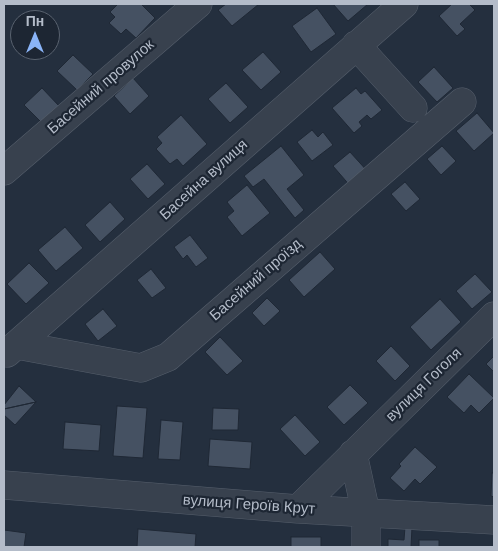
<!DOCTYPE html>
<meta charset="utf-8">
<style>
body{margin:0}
#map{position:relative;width:498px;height:551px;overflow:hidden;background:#242f3e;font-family:Helvetica,sans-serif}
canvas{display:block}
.frame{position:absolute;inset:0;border:5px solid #b4bcc9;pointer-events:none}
.north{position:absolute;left:10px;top:10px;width:50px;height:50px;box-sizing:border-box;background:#1d2633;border:1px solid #59626f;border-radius:50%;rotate:0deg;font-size:14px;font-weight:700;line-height:20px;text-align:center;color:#b4bcc9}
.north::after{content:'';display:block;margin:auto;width:18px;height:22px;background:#8ab4f8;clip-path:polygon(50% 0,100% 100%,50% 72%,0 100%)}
</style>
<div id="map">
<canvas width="498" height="551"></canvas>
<div class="frame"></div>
<div class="north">Пн</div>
</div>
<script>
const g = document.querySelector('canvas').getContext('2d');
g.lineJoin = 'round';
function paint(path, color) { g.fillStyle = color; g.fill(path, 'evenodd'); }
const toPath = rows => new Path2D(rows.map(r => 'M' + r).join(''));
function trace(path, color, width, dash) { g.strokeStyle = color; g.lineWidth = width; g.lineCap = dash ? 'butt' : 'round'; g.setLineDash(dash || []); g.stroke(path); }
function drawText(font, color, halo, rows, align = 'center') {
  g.font = font + ' Helvetica,sans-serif'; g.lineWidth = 4.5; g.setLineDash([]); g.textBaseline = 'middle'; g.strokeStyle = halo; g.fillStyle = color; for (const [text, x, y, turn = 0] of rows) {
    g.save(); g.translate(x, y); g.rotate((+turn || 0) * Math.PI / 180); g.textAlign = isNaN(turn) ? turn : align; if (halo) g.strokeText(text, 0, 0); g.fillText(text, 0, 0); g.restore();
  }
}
const building = toPath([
 [118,4,141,4,155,18,136,38,126,29,121,34,109,23,115,17,110,12,118,4],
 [226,4,259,4,232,26,218,10,226,4],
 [333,4,368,4,348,21,333,4],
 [452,4,469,4,475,10,460,24,465,29,457,36,439,16,452,4],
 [317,8,336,34,311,52,292,26,317,8],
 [263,52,281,72,261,90,242,70,263,52],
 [73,55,93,74,77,90,57,71,73,55],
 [434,67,453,88,437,102,418,82,434,67],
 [133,78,149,96,130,114,114,96,133,78],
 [226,83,248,107,230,123,208,99,226,83],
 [42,88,59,106,41,122,24,105,42,88],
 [356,88,361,94,365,91,382,110,371,119,367,115,359,122,362,126,354,133,332,108,356,88],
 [477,113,494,133,474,151,456,131,477,113],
 [181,115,207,144,183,166,177,159,170,164,156,149,162,143,157,137,181,115],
 [312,130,318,137,323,132,333,145,312,161,297,142,312,130],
 [281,146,304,175,287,189,304,210,295,218,264,179,253,187,244,176,281,146],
 [442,146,456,161,441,175,427,159,442,146],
 [350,152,369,173,352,188,333,166,350,152],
 [147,164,165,184,148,199,130,179,147,164],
 [405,182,420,199,406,211,391,194,405,182],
 [247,185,270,213,242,236,227,217,234,211,227,202,247,185],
 [110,202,125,219,100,242,85,225,110,202],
 [65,227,83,248,56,271,38,250,65,227],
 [190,235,208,258,196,267,187,255,183,259,174,247,190,235],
 [320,252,335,269,304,297,289,280,320,252],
 [29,263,49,283,26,304,7,284,29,263],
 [151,269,166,288,152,298,137,280,151,269],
 [475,274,492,292,472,309,456,291,475,274],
 [267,298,280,311,264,326,252,313,267,298],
 [440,299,461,322,431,350,410,327,440,299],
 [103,309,117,326,98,341,85,324,103,309],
 [220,337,243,361,227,375,205,352,220,337],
 [391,346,410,366,395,381,376,361,391,346],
 [494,356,494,372,486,364,494,356],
 [469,374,494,398,479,413,471,405,464,413,447,397,469,374],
 [350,385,368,403,344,425,327,407,350,385],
 [19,386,36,402,4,409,4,405,19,386],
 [36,402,15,425,4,415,4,409,36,402],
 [117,406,147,408,143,458,113,456,117,406],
 [213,408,239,409,238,430,212,430,213,408],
 [295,415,320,442,305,456,280,429,295,415],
 [161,420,183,422,180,460,158,459,161,420],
 [65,422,101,425,99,451,63,449,65,422],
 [210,439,252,442,250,469,208,466,210,439],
 [415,447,437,467,420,484,415,479,404,491,390,478,401,466,399,464,415,447],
 [492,473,494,473,494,497,491,496,492,473],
 [405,527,412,527,411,547,388,547,388,539,404,540,405,527],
 [138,529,196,534,195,547,137,547,138,529],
 [4,530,26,533,24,547,4,547,4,530],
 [291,537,321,537,321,547,291,547,291,537],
 [419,540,439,540,439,547,419,547,419,540]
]);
const minor = toPath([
 [356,45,413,108],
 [4,171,198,4],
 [17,345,141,368,168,357,462,102],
 [7,353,404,4],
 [353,454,366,513,366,547],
 [4,485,298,509,494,520],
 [298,509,494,316]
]);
const streetNames = [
 ["Басейний провулок",101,87,-41],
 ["Басейна вулиця",204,180,-42],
 ["Басейний проїзд",256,280,-41],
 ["вулиця Гоголя",424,385,-44],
 ["вулиця Героїв Крут",249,505,4]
];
paint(building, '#455162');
trace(building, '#1f2835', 1);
trace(minor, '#565f6c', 29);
trace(minor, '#38414e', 28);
drawText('15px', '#b4bcc9', '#1d2633', streetNames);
</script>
